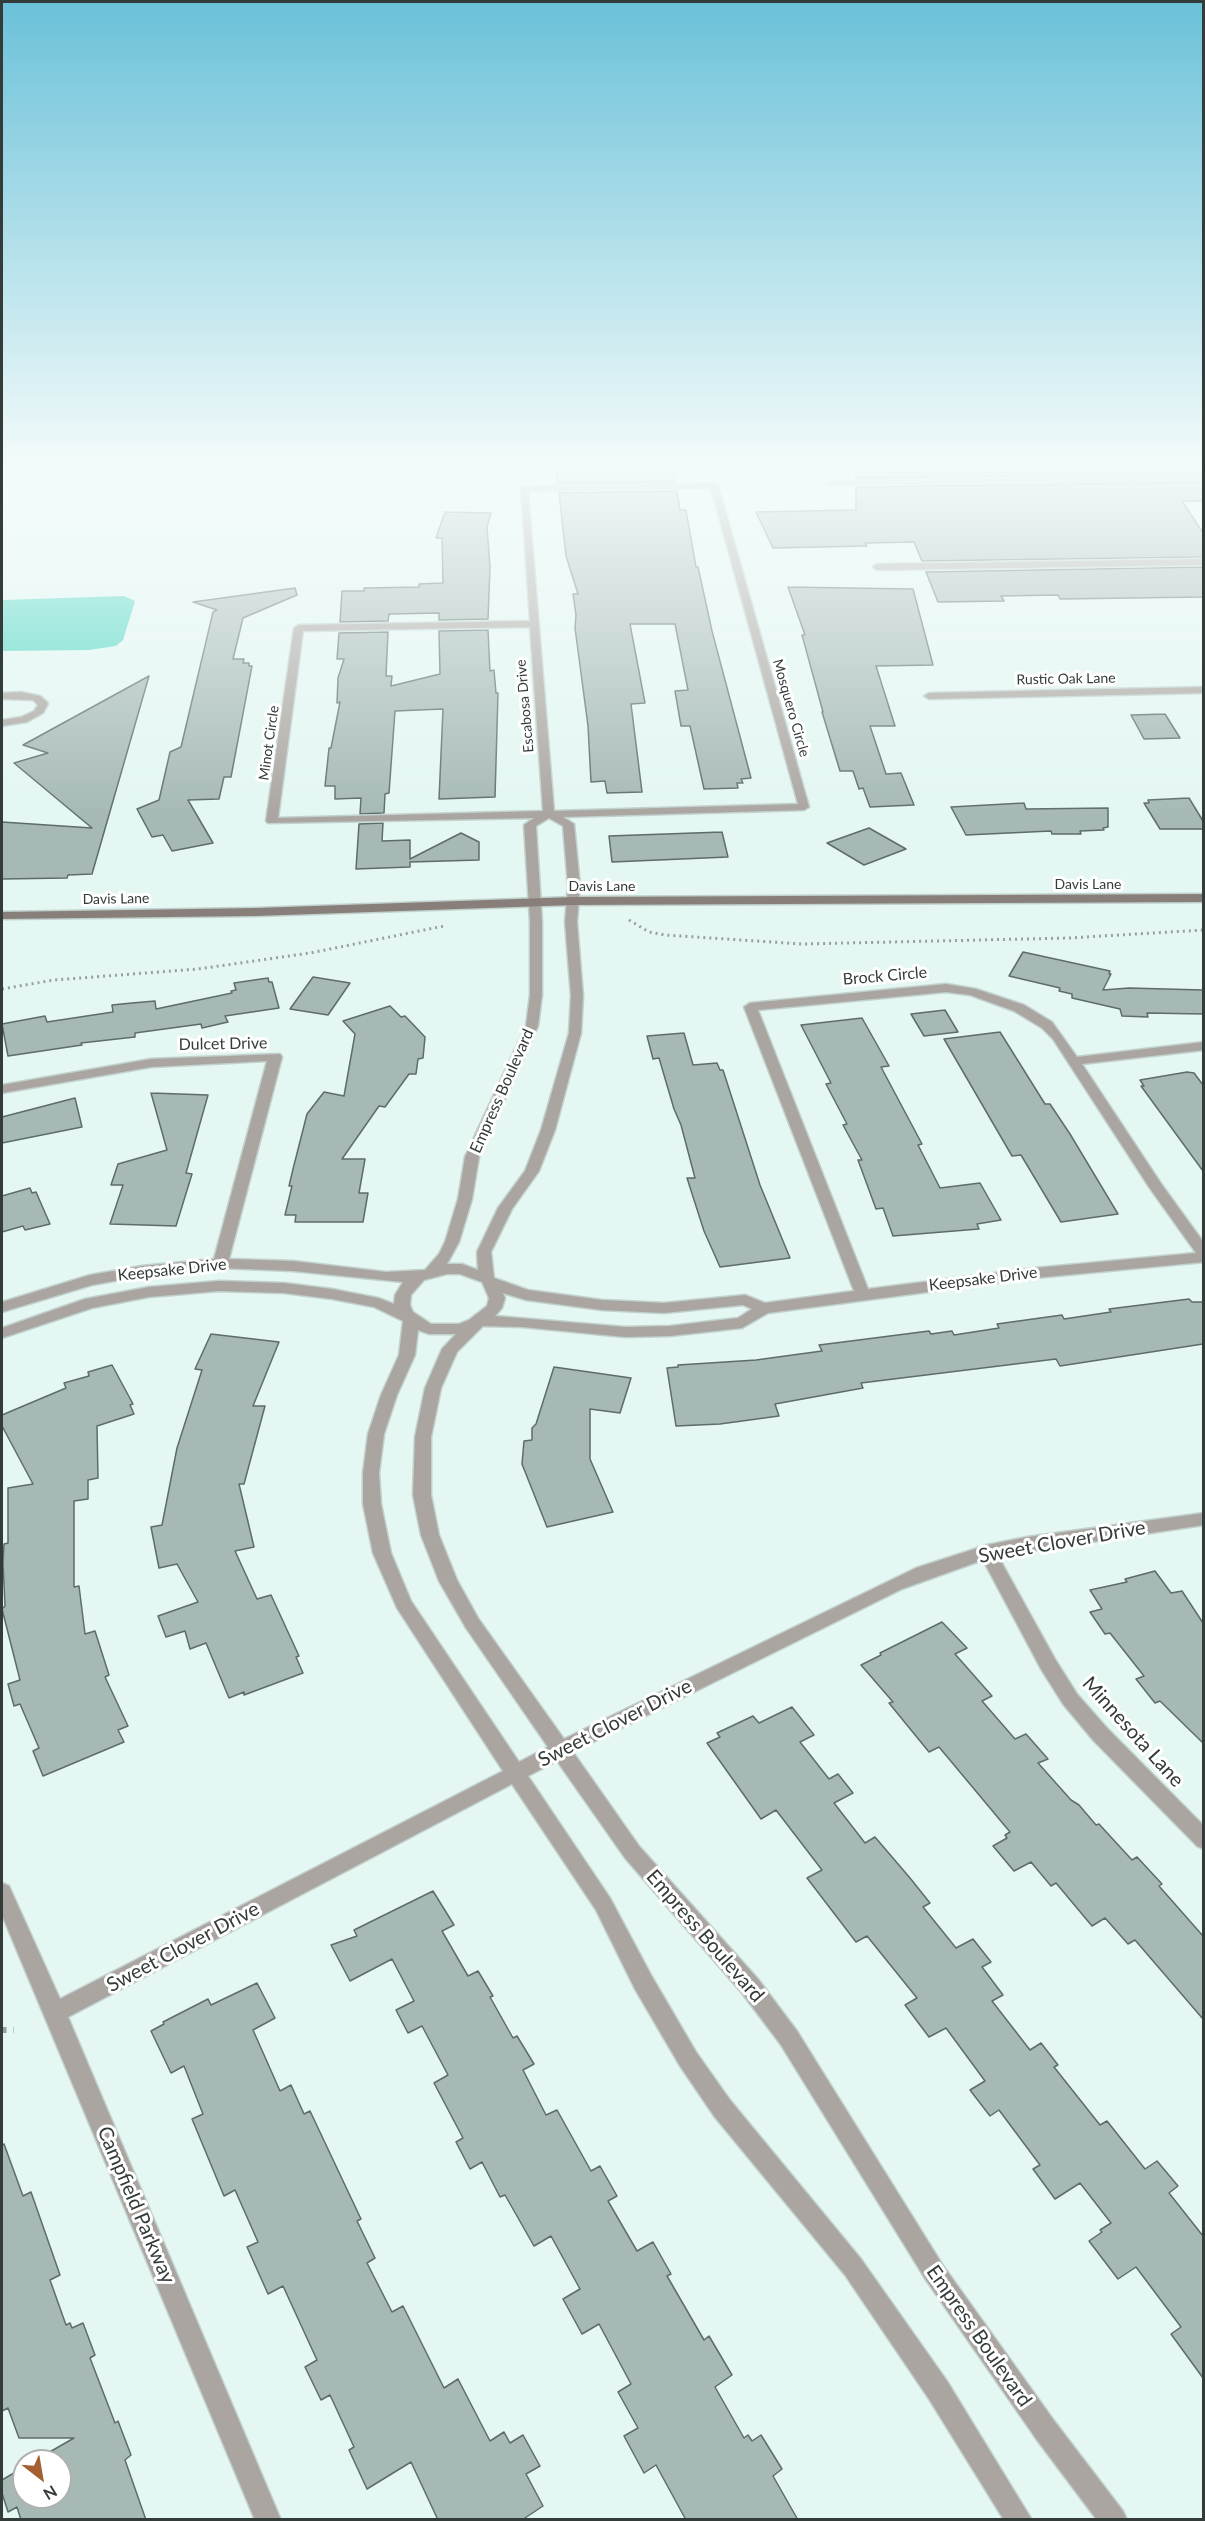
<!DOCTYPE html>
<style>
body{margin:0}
#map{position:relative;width:1205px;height:2521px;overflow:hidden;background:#e4f7f3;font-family:Lato,sans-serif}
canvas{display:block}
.frame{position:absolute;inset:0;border:3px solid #343c3a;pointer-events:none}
.north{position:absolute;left:12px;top:2449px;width:60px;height:60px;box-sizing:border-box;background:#fff;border:2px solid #aeb1b0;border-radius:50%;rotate:149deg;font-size:16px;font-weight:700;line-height:24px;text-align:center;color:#343c3a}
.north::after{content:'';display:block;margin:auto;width:21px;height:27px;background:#a46030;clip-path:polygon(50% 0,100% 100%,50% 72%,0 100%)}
</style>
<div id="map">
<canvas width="1205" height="2521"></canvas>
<div class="frame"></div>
<div class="north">N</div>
</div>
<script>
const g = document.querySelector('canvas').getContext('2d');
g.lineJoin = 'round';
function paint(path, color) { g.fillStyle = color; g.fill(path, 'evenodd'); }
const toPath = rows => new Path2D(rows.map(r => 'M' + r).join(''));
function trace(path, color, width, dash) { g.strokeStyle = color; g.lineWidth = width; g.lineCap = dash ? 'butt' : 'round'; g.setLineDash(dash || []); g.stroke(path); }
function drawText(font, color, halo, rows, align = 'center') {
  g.font = font + ' Lato,sans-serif'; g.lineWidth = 6; g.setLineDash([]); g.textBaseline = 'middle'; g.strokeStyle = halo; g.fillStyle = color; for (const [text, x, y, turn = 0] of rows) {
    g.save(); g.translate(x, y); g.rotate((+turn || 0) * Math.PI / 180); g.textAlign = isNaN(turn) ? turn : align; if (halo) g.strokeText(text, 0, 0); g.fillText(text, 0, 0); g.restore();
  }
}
const water = toPath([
 [124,596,135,601,123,640,116,646,89,650,2,651,2,600]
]);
const building = toPath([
 [555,464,672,464,675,482,558,484,555,464],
 [856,464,1194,464,1200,474,856,478,856,464],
 [1203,482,1203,501,1182,501,1203,533,1203,557,922,561,914,542,865,543,867,546,773,548,756,512,856,510,856,487,1203,482],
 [677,491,680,510,686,510,696,567,698,567,712,631,751,778,741,779,743,783,737,783,738,788,704,789,690,726,681,726,675,691,688,690,675,624,630,624,645,703,631,704,642,792,607,793,605,781,591,782,588,726,575,628,576,615,573,594,578,594,566,556,559,493,677,491],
 [445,512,491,513,487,527,490,567,488,619,439,620,439,613,389,614,388,621,340,622,342,591,364,591,364,588,419,587,419,584,443,583,442,538,436,538,445,512],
 [1203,567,1203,597,1060,599,1058,595,1001,596,1004,601,938,602,926,572,1203,567],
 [788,587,913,589,933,665,876,666,895,726,870,726,886,774,901,773,914,805,870,807,863,788,859,789,853,771,840,771,822,712,823,712,802,635,805,635,788,587],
 [295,588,297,595,243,618,233,659,244,659,243,663,249,663,249,666,252,666,231,777,224,777,219,799,188,800,213,843,172,851,163,835,152,837,137,809,159,800,170,752,181,747,213,612,217,610,193,602,295,588],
 [488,630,490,671,494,670,496,693,498,693,495,797,439,799,443,709,395,711,389,793,385,794,384,813,360,814,361,798,335,799,335,786,325,786,329,748,331,748,340,702,337,703,338,678,344,659,337,659,339,633,388,632,386,676,392,676,391,686,440,674,439,631,488,630],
 [149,676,92,874,68,875,67,878,2,879,2,822,92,828,14,763,48,753,23,745,149,676],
 [1165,714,1180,738,1144,739,1131,715,1165,714],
 [1189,798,1203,821,1203,829,1160,829,1144,803,1149,803,1148,800,1189,798],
 [1024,803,1026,809,1108,808,1108,827,1103,828,1104,830,1080,831,1081,834,1052,834,1051,831,966,835,951,807,1024,803],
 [383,823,382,841,410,840,410,859,461,833,479,842,479,860,410,862,410,867,356,869,359,824,383,823],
 [869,828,906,849,864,865,827,843,869,828],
 [722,832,728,857,612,862,609,836,722,832],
 [1023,952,1110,971,1109,974,1111,974,1103,990,1129,988,1203,990,1203,1014,1147,1013,1148,1017,1122,1016,1120,1009,1072,998,1072,994,1059,991,1060,988,1009,976,1023,952],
 [313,977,350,983,328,1015,290,1009,313,977],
 [268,978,269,982,272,982,279,1008,225,1016,228,1022,202,1028,201,1024,135,1033,135,1037,81,1043,82,1045,8,1056,2,1024,45,1016,47,1022,113,1012,112,1005,132,1003,155,1001,156,1009,232,993,231,991,236,990,234,983,268,978],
 [390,1006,401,1017,405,1016,425,1037,423,1058,418,1059,416,1074,409,1074,385,1107,379,1106,342,1159,365,1159,359,1193,368,1193,363,1222,295,1222,296,1215,285,1215,292,1186,289,1186,293,1169,307,1114,324,1092,344,1096,355,1034,343,1021,390,1006],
 [945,1010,958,1032,924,1036,911,1014,945,1010],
 [862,1018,889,1066,881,1067,922,1144,918,1145,940,1188,980,1183,1001,1220,977,1224,979,1229,893,1236,883,1208,876,1209,858,1160,862,1160,843,1125,847,1124,826,1084,831,1083,801,1025,862,1018],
 [1000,1032,1045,1104,1050,1104,1070,1134,1118,1214,1061,1222,1021,1155,1012,1156,944,1039,1000,1032],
 [684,1033,693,1065,717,1063,720,1070,723,1070,760,1185,790,1258,720,1267,704,1231,687,1178,695,1178,681,1125,674,1109,659,1058,653,1059,647,1036,684,1033],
 [1187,1072,1194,1073,1203,1085,1203,1171,1141,1086,1144,1086,1140,1080,1187,1072],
 [151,1093,208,1095,186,1173,192,1174,176,1226,110,1224,123,1185,111,1185,118,1164,167,1150,151,1093],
 [75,1098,82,1127,2,1143,2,1117,75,1098],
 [30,1188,32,1193,36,1192,50,1224,25,1230,23,1226,2,1232,2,1196,30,1188],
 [1189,1299,1192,1302,1203,1302,1203,1344,1060,1366,1056,1359,861,1383,863,1388,775,1404,779,1416,720,1424,676,1426,667,1368,678,1367,678,1365,756,1360,822,1351,819,1345,843,1342,929,1331,931,1334,952,1331,954,1335,999,1328,997,1324,1062,1315,1064,1319,1111,1312,1109,1309,1189,1299],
 [211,1334,279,1342,253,1406,265,1406,244,1484,239,1484,254,1547,235,1551,257,1599,271,1595,299,1656,296,1657,303,1673,244,1695,244,1692,229,1698,206,1643,190,1649,185,1631,166,1637,158,1616,198,1602,177,1564,159,1568,151,1527,162,1525,177,1448,202,1370,195,1369,211,1334],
 [112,1365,133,1404,130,1405,134,1414,97,1426,98,1478,88,1480,88,1499,74,1501,74,1587,79,1586,85,1634,95,1631,109,1675,105,1677,128,1726,118,1730,124,1742,43,1776,33,1751,39,1748,20,1704,14,1706,8,1684,20,1680,2,1609,5,1606,3,1563,4,1544,8,1543,8,1488,33,1484,2,1426,2,1415,66,1388,64,1383,89,1376,88,1372,112,1365],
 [554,1367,631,1378,620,1413,590,1409,590,1459,613,1512,547,1527,522,1464,524,1441,532,1440,532,1428,536,1424,554,1367],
 [1155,1571,1171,1593,1182,1591,1203,1623,1203,1743,1160,1701,1155,1703,1136,1679,1144,1676,1110,1633,1105,1634,1090,1612,1102,1609,1090,1590,1127,1582,1125,1579,1155,1571],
 [942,1622,967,1648,955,1654,992,1696,982,1701,1015,1739,1026,1734,1048,1759,1038,1763,1071,1800,1079,1805,1096,1825,1099,1824,1132,1860,1137,1857,1162,1884,1159,1886,1203,1936,1203,2019,1135,1940,1128,1944,1105,1918,1092,1926,1056,1883,1051,1886,1031,1862,1014,1871,993,1846,1007,1838,1005,1835,1010,1832,939,1747,929,1752,889,1703,893,1702,861,1665,881,1655,880,1653,942,1622],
 [792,1707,814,1735,800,1742,829,1779,838,1774,853,1793,834,1803,865,1843,875,1837,910,1878,930,1903,923,1907,956,1948,973,1939,991,1962,982,1967,1003,1995,992,2001,1030,2050,1041,2043,1058,2065,1054,2067,1100,2125,1107,2121,1145,2169,1157,2161,1178,2186,1169,2193,1203,2236,1203,2378,1171,2334,1181,2327,1136,2267,1118,2279,1089,2241,1102,2232,1100,2230,1111,2223,1080,2183,1055,2199,1033,2169,1040,2165,999,2110,990,2116,970,2090,985,2081,946,2028,929,2037,905,2005,917,1998,867,1936,856,1942,807,1878,822,1870,776,1810,761,1819,707,1743,720,1737,717,1733,753,1716,759,1723,792,1707],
 [433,1891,454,1925,442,1931,468,1976,478,1971,493,1996,490,1997,513,2038,517,2036,534,2064,523,2070,546,2115,557,2110,591,2171,600,2166,617,2196,608,2201,637,2251,653,2242,671,2274,667,2276,704,2340,709,2336,732,2375,715,2387,744,2438,748,2435,752,2441,761,2435,782,2469,773,2476,798,2520,686,2520,656,2465,644,2473,624,2436,638,2428,618,2392,631,2384,599,2324,582,2334,563,2299,580,2289,551,2236,534,2246,505,2195,500,2197,482,2162,470,2169,456,2142,463,2138,434,2083,448,2075,422,2026,408,2033,396,2010,414,2001,392,1959,350,1981,331,1945,357,1936,354,1930,433,1891],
 [257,1983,275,2018,253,2030,280,2091,291,2085,304,2114,310,2111,361,2219,357,2221,375,2258,367,2263,392,2312,403,2306,444,2388,458,2379,490,2441,504,2432,510,2443,523,2435,540,2466,526,2474,543,2506,522,2520,438,2520,411,2462,367,2489,349,2450,354,2447,330,2395,321,2400,305,2367,317,2360,283,2286,268,2294,247,2247,258,2242,235,2190,224,2196,192,2119,203,2114,184,2066,171,2073,151,2031,164,2024,163,2022,208,1999,211,2005,257,1983],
 [4,2144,23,2196,31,2192,60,2275,50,2280,66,2325,70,2323,72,2328,83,2323,95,2355,90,2358,115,2423,118,2421,131,2455,125,2460,146,2520,21,2520,17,2507,8,2512,2,2493,2,2480,24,2467,24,2497,60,2497,60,2461,34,2461,74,2438,19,2438,8,2408,2,2411,2,2145,4,2144]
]);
const pathFar1 = toPath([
 [629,920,649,932,665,935,802,944,1069,938,1204,930],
 [2,989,54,980,198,969,310,953,444,926]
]);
const path = toPath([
 [2,2030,14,2030]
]);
const street = toPath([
 [1204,476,1204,480,832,485,828,483,832,481,1204,476],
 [714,483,718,485,809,807,804,810,563,817,574,824,580,886,577,922,583,996,581,1033,555,1130,539,1171,512,1209,491,1252,494,1278,528,1290,602,1300,664,1303,745,1295,765,1303,854,1291,744,1007,750,1003,946,984,976,989,1024,1005,1052,1022,1077,1057,1204,1042,1204,1050,1082,1064,1162,1185,1204,1243,1204,1262,1035,1278,768,1313,742,1328,670,1336,625,1337,522,1327,483,1326,457,1352,441,1388,431,1437,431,1495,439,1535,457,1580,478,1618,564,1739,916,1568,987,1545,1027,1537,1204,1513,1204,1525,998,1556,1055,1659,1077,1694,1107,1728,1204,1826,1204,1849,1197,1846,1093,1740,1063,1704,1041,1669,983,1560,902,1589,573,1752,639,1846,758,1979,797,2031,942,2264,1055,2422,1123,2511,1127,2520,1097,2520,1037,2440,926,2280,781,2045,742,1993,625,1858,557,1761,528,1776,610,1898,651,1975,696,2052,730,2100,861,2259,947,2381,1032,2520,1004,2520,929,2399,845,2275,714,2116,680,2066,635,1989,596,1910,512,1784,68,2017,281,2520,255,2520,2,1915,2,1883,9,1886,60,1999,503,1771,397,1608,373,1553,363,1504,363,1473,368,1434,381,1395,399,1355,403,1321,374,1307,332,1299,284,1293,219,1291,149,1297,92,1308,2,1338,2,1328,85,1299,149,1287,219,1281,284,1283,332,1289,378,1298,394,1304,395,1295,403,1282,293,1271,220,1268,142,1276,92,1285,2,1312,2,1302,90,1275,142,1266,214,1259,267,1061,151,1067,2,1093,2,1085,151,1059,280,1054,282,1057,229,1259,293,1261,386,1272,425,1270,439,1254,445,1242,458,1199,465,1157,526,1026,530,995,530,922,524,825,534,818,268,823,266,821,294,628,299,625,530,621,521,487,714,483],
 [711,488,798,804,554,811,528,491,711,488],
 [530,627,543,811,278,818,303,631,530,627],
 [549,818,563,826,568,886,565,922,571,996,569,1033,541,1130,525,1171,498,1208,477,1252,478,1270,462,1264,447,1264,459,1242,472,1199,479,1157,538,1026,542,995,542,922,536,826,549,818],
 [946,992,970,995,1014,1011,1042,1028,1053,1039,1149,1187,1196,1253,1035,1268,868,1289,758,1010,946,992],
 [447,1274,460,1274,482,1282,489,1298,487,1306,469,1320,459,1324,431,1324,413,1312,410,1305,411,1295,424,1280,447,1274],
 [503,1293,526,1300,602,1310,664,1313,743,1305,752,1309,738,1318,670,1326,625,1327,495,1316,502,1308,505,1298,503,1293],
 [418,1330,429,1334,456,1334,442,1349,425,1388,415,1437,413,1495,421,1535,439,1581,466,1628,548,1747,519,1762,411,1601,391,1553,381,1504,379,1473,384,1434,397,1395,415,1355,418,1330],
 [1204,559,1204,565,877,570,873,567,877,564,1204,559],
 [1204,687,1204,693,929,699,924,696,929,693,1204,687],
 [21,692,40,696,47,702,48,704,43,713,27,722,2,726,2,720,21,717,34,711,38,705,33,700,2,699,2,693,21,692]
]);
const secondary = toPath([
 [1204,894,1204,902,574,905,256,916,2,919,2,912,256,908,574,897,1204,894]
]);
const farStreetnames = [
 ["Rustic Oak Lane",1066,679,-1],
 ["Escabosa Drive",525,706,-95],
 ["Mosquero Circle",791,708,74],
 ["Minot Circle",269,743,-82],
 ["Davis Lane",1088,884],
 ["Davis Lane",602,886],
 ["Davis Lane",116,899,-1]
];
const streetNames = [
 ["Brock Circle",885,976,-5],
 ["Dulcet Drive",223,1044,-1],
 ["Empress Boulevard",502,1091,-66],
 ["Keepsake Drive",172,1270,-6],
 ["Keepsake Drive",983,1279,-7]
];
const nearStreetnames = [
 ["Sweet Clover Drive",1062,1542,-10],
 ["Sweet Clover Drive",615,1723,-27],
 ["Minnesota Lane",1133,1732,48],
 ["Empress Boulevard",705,1936,49],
 ["Sweet Clover Drive",183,1947,-28],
 ["Campfield Parkway",136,2205,67],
 ["Empress Boulevard",979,2336,55]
];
paint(water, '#4ed5c2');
paint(building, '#a6b9b5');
trace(building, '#5c6d6a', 1.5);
trace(street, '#c1d2ce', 3);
trace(secondary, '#c1d2ce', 3);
trace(pathFar1, '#94a29f', 3, [2, 4]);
trace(path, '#94a29f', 6, [4.5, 7]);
paint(street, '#aba5a1');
paint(secondary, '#897f7a');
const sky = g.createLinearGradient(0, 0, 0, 817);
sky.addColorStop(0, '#6ac1d9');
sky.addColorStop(0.57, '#f3fbfa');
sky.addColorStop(1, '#f3fbfa00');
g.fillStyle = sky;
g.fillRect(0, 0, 1205, 817);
drawText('14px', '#343c3a', '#fff', farStreetnames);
drawText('16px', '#343c3a', '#fff', streetNames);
drawText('20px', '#343c3a', '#fff', nearStreetnames);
</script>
